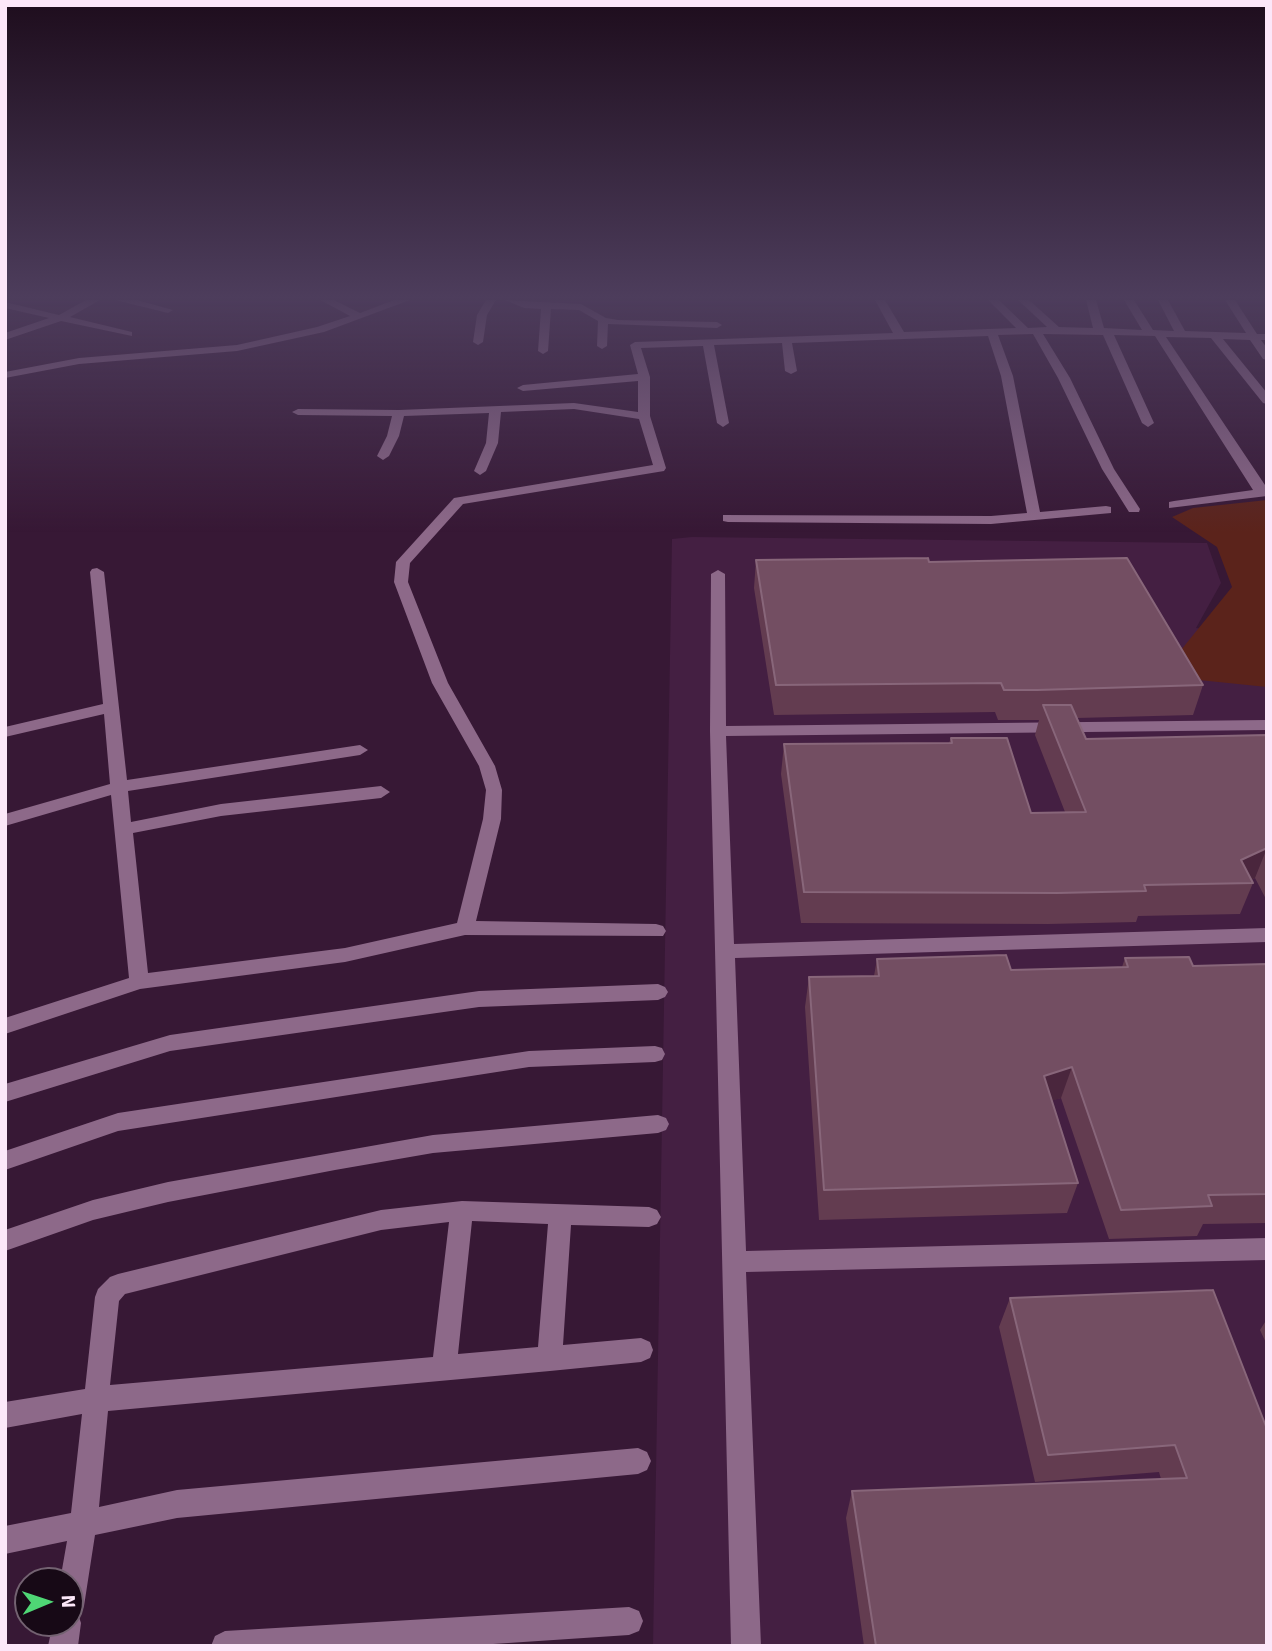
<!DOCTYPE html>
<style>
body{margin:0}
#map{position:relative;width:1272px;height:1651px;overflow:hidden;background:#371835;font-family:Signika,sans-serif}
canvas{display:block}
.frame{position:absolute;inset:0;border:7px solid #fce7f9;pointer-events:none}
.north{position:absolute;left:14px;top:1567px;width:70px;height:70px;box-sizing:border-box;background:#170916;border:2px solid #736271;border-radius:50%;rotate:88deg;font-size:19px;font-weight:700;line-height:28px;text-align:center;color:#fce7f9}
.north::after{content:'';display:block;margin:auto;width:24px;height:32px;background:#4fd675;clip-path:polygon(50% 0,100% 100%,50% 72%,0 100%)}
</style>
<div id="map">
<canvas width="1272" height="1651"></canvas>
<div class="frame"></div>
<div class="north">N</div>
</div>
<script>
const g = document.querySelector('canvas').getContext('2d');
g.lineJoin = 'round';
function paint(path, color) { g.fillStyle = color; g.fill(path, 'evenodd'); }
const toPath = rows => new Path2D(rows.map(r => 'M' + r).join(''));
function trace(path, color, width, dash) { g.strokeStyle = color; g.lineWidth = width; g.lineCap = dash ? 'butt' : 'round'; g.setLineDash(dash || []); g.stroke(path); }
const built = toPath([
 [692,537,1207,543,1221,583,1196,628,1267,638,1267,1646,653,1646,672,539]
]);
const green = toPath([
 [1267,500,1267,687,1160,676,1232,587,1217,547,1172,517,1193,508]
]);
const minor = toPath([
 [86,300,100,300,70,317,132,332,132,336,61,321,5,340,5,333,49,318,5,308,5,302,59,315,86,300],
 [115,300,137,300,173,310,168,313,115,300],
 [320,300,334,300,360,313,394,300,410,300,324,332,237,351,79,364,5,378,5,372,79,358,237,345,317,327,350,316,320,300],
 [486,300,496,300,487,315,483,342,478,345,473,342,477,315,486,300],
 [505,300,581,304,606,318,618,320,717,322,722,325,717,328,608,324,607,346,602,349,597,346,598,321,579,310,551,309,548,351,543,354,538,351,541,309,524,308,505,300],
 [875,300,885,300,904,332,1016,328,988,300,999,300,1028,328,1047,327,1018,300,1029,300,1059,327,1093,328,1086,300,1096,300,1104,328,1142,330,1124,300,1134,300,1153,330,1174,331,1158,300,1168,300,1185,331,1246,333,1225,300,1235,300,1257,334,1267,334,1267,340,1261,340,1267,348,1267,360,1263,359,1250,340,1223,339,1267,393,1267,404,1263,403,1211,338,1166,337,1267,488,1267,496,1169,508,1169,502,1174,501,1253,490,1155,336,1114,335,1154,423,1148,427,1142,423,1103,335,1043,334,1070,378,1114,469,1140,509,1139,512,1129,512,1102,469,1058,378,1033,334,998,335,1013,376,1040,512,1106,506,1111,507,1111,513,991,524,728,522,723,521,723,515,991,516,1027,513,1001,376,988,336,792,343,797,371,791,374,785,371,782,343,714,345,729,423,723,427,717,423,703,346,641,348,650,377,650,416,666,468,664,471,463,504,410,563,408,582,448,683,495,766,502,790,501,819,476,921,656,924,663,926,666,931,663,936,465,935,345,962,140,989,5,1034,5,1018,129,978,111,795,5,826,5,814,110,784,104,714,5,737,5,727,103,704,90,572,92,569,97,568,104,572,127,780,360,745,368,750,360,755,128,791,131,822,221,804,381,786,390,792,381,798,221,816,133,833,148,973,345,948,457,923,483,819,486,790,479,766,432,683,394,582,396,562,454,498,653,465,639,419,574,409,501,412,498,443,486,471,480,475,474,471,486,443,489,413,404,416,399,436,389,456,383,460,377,456,387,436,392,416,298,415,292,412,298,409,399,410,574,403,638,412,638,381,523,391,517,388,523,385,638,374,630,345,635,342,893,333,875,300],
 [718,570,725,574,726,726,1267,720,1267,730,726,736,734,944,1267,928,1267,942,735,958,746,1251,1267,1238,1267,1260,746,1272,761,1646,731,1646,710,731,711,574,718,570],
 [658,984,665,987,668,992,665,997,658,1000,479,1007,170,1051,5,1102,5,1084,170,1035,479,991,658,984],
 [655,1046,662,1048,665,1054,662,1060,655,1062,529,1067,118,1131,5,1170,5,1151,118,1113,529,1051,655,1046],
 [658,1115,666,1118,669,1124,666,1130,658,1133,433,1153,335,1170,168,1202,93,1220,5,1251,5,1230,93,1200,168,1182,433,1135,658,1115],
 [462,1201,649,1207,657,1210,661,1217,657,1224,649,1227,571,1225,563,1345,641,1338,650,1342,653,1350,650,1358,641,1362,550,1371,108,1411,99,1507,177,1490,638,1448,647,1452,651,1461,647,1470,638,1474,177,1518,95,1535,84,1606,79,1617,81,1623,78,1646,48,1646,53,1623,70,1623,70,1581,60,1581,67,1541,5,1554,5,1526,71,1513,82,1414,5,1428,5,1402,85,1389,95,1297,98,1289,110,1277,118,1274,381,1210,462,1201],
 [472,1221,548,1224,538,1347,458,1354,472,1221],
 [449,1222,433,1357,110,1385,119,1301,125,1294,381,1230,449,1222],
 [629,1607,639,1611,643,1621,639,1631,629,1635,463,1646,211,1646,215,1636,225,1631,629,1607]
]);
const wall = toPath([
 [756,560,929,562,1203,685,1193,715,1077,718,1086,739,1267,735,1267,901,1255,878,1251,880,1253,883,1240,914,1138,916,1136,922,1048,924,801,923,781,774,784,744,949,743,951,738,1031,813,1065,812,1035,735,1039,720,998,720,995,712,774,715,754,588],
 [1125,958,1193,966,1267,964,1267,1223,1203,1224,1197,1236,1109,1239,1061,1098,1052,1100,1078,1183,1067,1213,819,1220,805,1007,809,977,874,976,877,959,1011,970,1122,967],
 [1213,1290,1267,1646,864,1646,846,1518,852,1491,1161,1479,1159,1472,1035,1482,999,1327,1010,1298],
 [1267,1319,1267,1345,1260,1330]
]);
const shadedWall = toPath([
 [1267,848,1255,878,1244,883,1241,860],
 [1072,1067,1061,1098,1035,1106,1044,1076]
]);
const building = toPath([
 [928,558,929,562,1127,558,1203,685,1037,690,1004,690,1001,683,776,685,756,560,928,558],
 [1043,705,1071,705,1086,739,1267,735,1267,848,1241,860,1253,883,1144,885,1146,891,1057,893,804,892,784,744,952,743,951,738,1007,738,1031,813,1086,812,1043,705],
 [1006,955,1011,970,1128,967,1125,958,1189,957,1193,966,1267,964,1267,1194,1208,1195,1212,1206,1121,1210,1072,1067,1044,1076,1078,1183,824,1190,809,977,879,976,877,959,1006,955],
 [1213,1290,1267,1429,1267,1646,876,1646,852,1491,1187,1478,1175,1445,1048,1455,1010,1298,1213,1290]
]);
paint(built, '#441f42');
paint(green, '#5b231b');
paint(minor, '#8d6989');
paint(wall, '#633c50');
paint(shadedWall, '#4a263d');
paint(building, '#734e62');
trace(building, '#88667a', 2);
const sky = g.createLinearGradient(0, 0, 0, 532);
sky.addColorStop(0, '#1e0d1d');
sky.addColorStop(0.56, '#4d3d5c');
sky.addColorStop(1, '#4d3d5c00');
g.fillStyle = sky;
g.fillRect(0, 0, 1272, 532);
</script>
